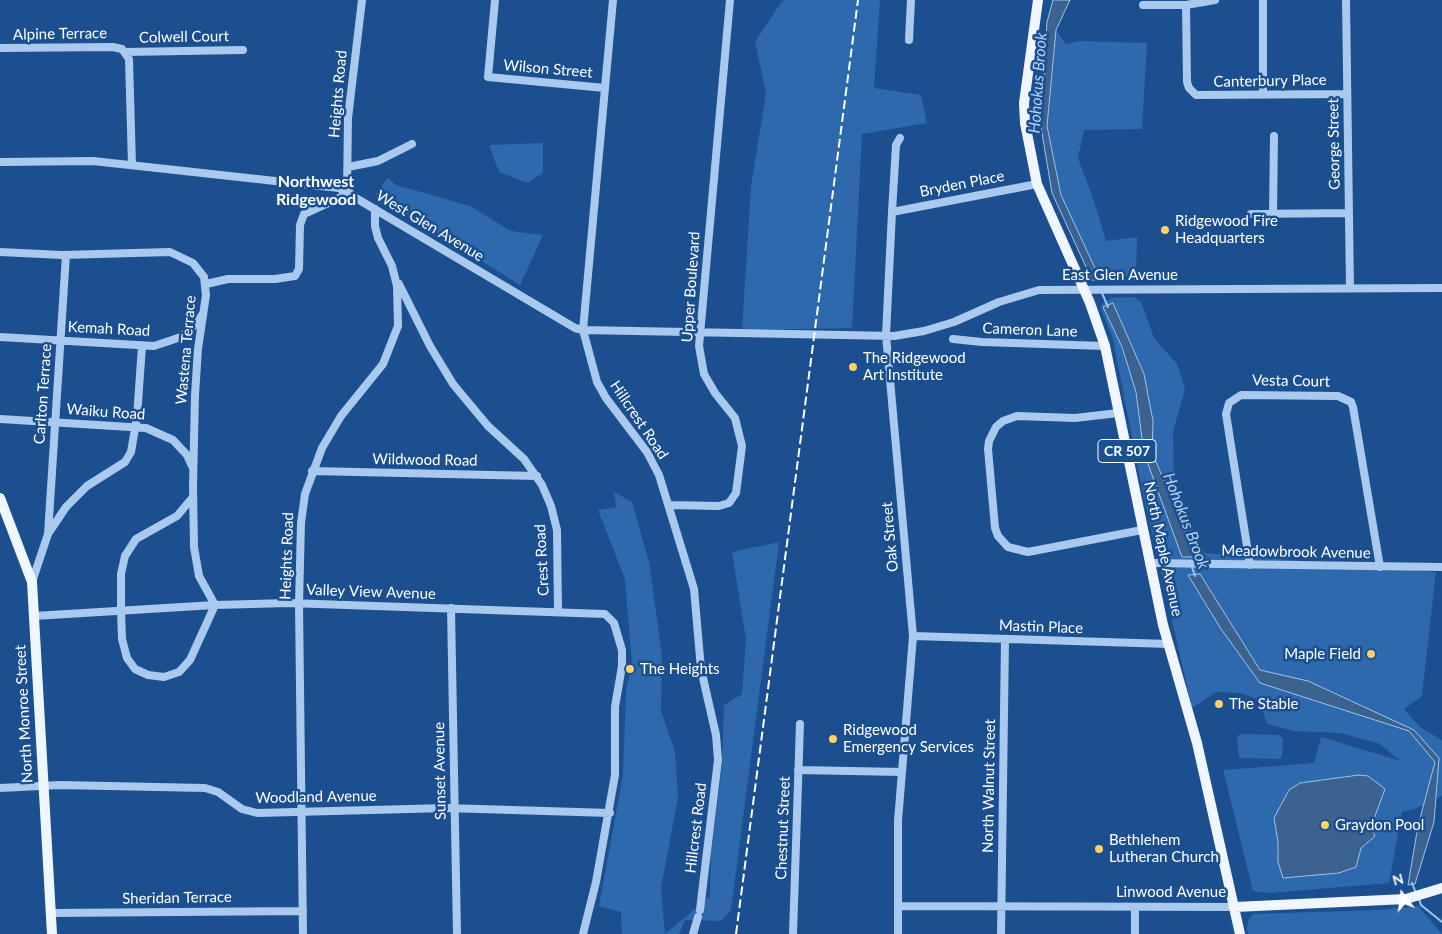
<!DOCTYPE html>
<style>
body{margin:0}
#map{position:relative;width:1442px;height:934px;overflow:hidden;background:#1b4f8f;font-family:Lato,sans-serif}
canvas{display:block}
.north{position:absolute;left:1377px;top:869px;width:50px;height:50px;-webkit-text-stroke:4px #1b4f8f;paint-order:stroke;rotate:345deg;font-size:14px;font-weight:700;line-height:20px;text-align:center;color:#fff}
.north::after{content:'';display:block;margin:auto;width:18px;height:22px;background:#fff;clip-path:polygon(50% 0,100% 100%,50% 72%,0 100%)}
</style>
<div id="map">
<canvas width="1442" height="934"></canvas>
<div class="north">N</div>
</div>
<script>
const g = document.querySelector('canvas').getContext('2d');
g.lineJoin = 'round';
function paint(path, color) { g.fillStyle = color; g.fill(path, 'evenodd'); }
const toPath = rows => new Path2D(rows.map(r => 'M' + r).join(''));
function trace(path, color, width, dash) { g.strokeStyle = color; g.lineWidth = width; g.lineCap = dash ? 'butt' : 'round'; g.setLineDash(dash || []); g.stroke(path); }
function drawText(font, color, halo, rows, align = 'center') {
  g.font = font + ' Lato,sans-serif'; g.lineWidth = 5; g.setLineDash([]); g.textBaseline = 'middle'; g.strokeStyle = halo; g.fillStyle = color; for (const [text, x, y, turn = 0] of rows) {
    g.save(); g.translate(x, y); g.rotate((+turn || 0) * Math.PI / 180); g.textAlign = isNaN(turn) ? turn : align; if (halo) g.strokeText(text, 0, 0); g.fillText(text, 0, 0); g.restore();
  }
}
const green = toPath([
 [785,0,880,0,874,88,921,95,927,123,862,134,852,328,742,330,751,186,766,93,755,42,780,4],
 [1056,30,1066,44,1080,41,1147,43,1142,129,1084,130,1078,158,1093,198,1106,241,1137,237,1136,276,1099,276,1061,195,1047,126],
 [543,143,543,173,527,183,499,172,489,145],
 [388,178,396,185,470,206,511,231,543,235,520,285,375,194],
 [1134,297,1141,302,1154,338,1177,364,1185,389,1173,432,1174,481,1187,516,1205,553,1436,572,1422,696,1404,709,1420,727,1442,740,1442,796,1415,809,1402,812,1389,883,1269,893,1253,891,1223,770,1314,763,1321,737,1401,761,1378,743,1340,733,1294,731,1267,724,1259,700,1241,693,1216,692,1192,708,1143,494,1113,339,1101,309,1102,304,1112,298],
 [1113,303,1144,374,1153,421,1152,452,1196,557,1144,453,1136,392,1122,347,1103,307],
 [614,492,632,502,649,562,662,655,661,711,675,752,678,797,661,888,665,934,622,934,621,912,599,906,623,775,626,689,632,666,625,579,598,510,616,507],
 [779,542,731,910,721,921,685,920,679,934,665,934,710,896,711,854,722,767,724,705,742,694,746,639,732,552],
 [1240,734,1279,735,1283,739,1282,756,1279,759,1239,758,1237,737],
 [1418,906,1442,934,1248,934,1247,929,1248,920,1253,914,1380,910]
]);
const water = toPath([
 [1053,0,1070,0,1056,30,1047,126,1061,195,1101,281,1092,280,1052,193,1041,127,1047,22,1053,0],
 [1113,303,1144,374,1153,421,1152,452,1196,557,1182,557,1144,453,1136,392,1122,347,1103,307,1113,303],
 [1200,574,1260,670,1308,681,1414,730,1439,758,1434,822,1415,884,1408,885,1418,826,1435,762,1409,731,1260,683,1221,629,1188,575,1200,574],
 [1359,775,1368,776,1385,789,1375,816,1373,832,1375,836,1361,848,1356,867,1339,873,1283,878,1278,862,1278,842,1274,818,1289,790,1300,783,1359,775]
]);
const stream = toPath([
 [1102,293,1108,307],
 [1192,567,1195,576],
 [1412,883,1416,893],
 [1419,899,1421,905,1442,922]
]);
const minor = toPath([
 [495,0,488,77,605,88],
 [613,0,583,330,597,382,606,398,647,452,659,475,694,589,701,669,716,735,718,760,700,910],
 [1263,0,1263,95],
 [1346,0,1350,288],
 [1143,5,1186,5,1215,0],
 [1186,5,1187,82,1189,88,1196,95,1347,94],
 [909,40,911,0],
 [0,48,113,47,122,49,129,59,132,165],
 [125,52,243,50],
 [0,162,93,161,339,188,575,328,583,330,894,336,924,331,954,322,999,302,1039,290,1442,288],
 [348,167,378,161,412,144],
 [347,191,348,118,362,0],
 [892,212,1037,184],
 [1251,214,1349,213],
 [1273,214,1274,136],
 [0,252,62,255,170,252,193,263,204,277,206,295,198,349,195,395,193,486,194,547,199,576,215,605],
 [206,284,228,279,275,279,295,276,299,269,300,225,304,214,350,193],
 [399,284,430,346,453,384,488,426,524,459,542,485,551,506,557,530,558,611],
 [0,337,154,346,181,337,196,324,202,315],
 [953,339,982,342,1105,346],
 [1118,413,1075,418,1017,416,1003,421,996,427,989,441,988,449,995,528,998,536,1008,547,1028,552,1142,530],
 [0,419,146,428,173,440,187,455,192,466],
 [312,471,537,476],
 [193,497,177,516,136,539,125,556,121,574,121,610,122,639,127,658,135,669,148,675,164,677,179,672,190,660,215,605],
 [669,505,719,506,729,503,736,493,742,446,735,418,715,393,704,374,699,346,730,0],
 [48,534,66,255],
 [1149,563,1442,567],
 [1250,565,1226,414,1229,403,1241,395,1338,396,1351,402,1353,407,1380,567],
 [32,582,48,534,66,507,87,486,125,462,131,452,137,417,142,346],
 [451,608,457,934],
 [34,616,215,605,289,603,605,614,614,623,622,650,622,666,615,707,615,775,596,882,583,934],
 [913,636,1169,644],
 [798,770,902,772],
 [0,788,60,785,205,788,218,792,242,809,257,813,447,808,610,813],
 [898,906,1235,907],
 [1135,908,1135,934],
 [51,913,303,911],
 [303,934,299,604,301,523,305,494,322,448,341,416,383,364,398,326,397,286,392,266,378,238,375,226,375,209],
 [693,934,698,917],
 [793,934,800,724],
 [898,934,898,821,913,636,886,335,892,212,896,145,900,138],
 [1001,934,1005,639]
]);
const major = toPath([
 [1038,0,1024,103,1025,123,1037,184,1090,303,1105,346,1163,625,1197,743,1240,934],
 [0,498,32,582,52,934],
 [1235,907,1406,899,1442,888]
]);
const rail = toPath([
 [736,934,858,0]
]);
const markers = [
 [1165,230,5,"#ffd166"],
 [853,367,5,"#ffd166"],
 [1371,654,5,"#ffd166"],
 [630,669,5,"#ffd166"],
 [1219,704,5,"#ffd166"],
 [833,739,5,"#ffd166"],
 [1325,825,5,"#ffd166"],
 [1099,849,5,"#ffd166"]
];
const shields = [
 [1127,451,58]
];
const shieldNames = [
 ["CR 507",1127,451]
];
const streetNames = [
 ["Alpine Terrace",60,34,-1],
 ["Colwell Court",184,37,-1],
 ["Wilson Street",548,69,5],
 ["Canterbury Place",1270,81,-1],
 ["Heights Road",338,94,-85],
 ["George Street",1334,144,-91],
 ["Bryden Place",962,184,-11],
 ["West Glen Avenue",430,226,31],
 ["East Glen Avenue",1120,275],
 ["Upper Boulevard",691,287,-86],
 ["Kemah Road",109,329,3],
 ["Cameron Lane",1030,330,2],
 ["Wastena Terrace",186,350,-85],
 ["Vesta Court",1291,381,1],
 ["Carlton Terrace",43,394,-86],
 ["Waiku Road",106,412,4],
 ["Hillcrest Road",639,420,56],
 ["Wildwood Road",425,460,1],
 ["Oak Street",890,537,-95],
 ["North Maple Avenue",1163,549,78],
 ["Meadowbrook Avenue",1296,552,1],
 ["Heights Road",287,556,-88],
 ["Crest Road",542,560,-93],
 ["Valley View Avenue",371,592,2],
 ["Mastin Place",1041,627,2],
 ["North Monroe Street",24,714,-93],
 ["Sunset Avenue",440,771,-91],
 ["North Walnut Street",989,786,-89],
 ["Woodland Avenue",316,797,-1],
 ["Hillcrest Road",696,828,-83],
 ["Chestnut Street",783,828,-88],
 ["Linwood Avenue",1171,892],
 ["Sheridan Terrace",177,898,-1]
];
const poiNames = [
 ["Ridgewood Fire",1175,221],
 ["Headquarters",1175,238],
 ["The Ridgewood",863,358],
 ["Art Institute",863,375],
 ["Maple Field",1361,654,"right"],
 ["The Heights",640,669],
 ["The Stable",1229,704],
 ["Ridgewood",843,730],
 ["Emergency Services",843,747],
 ["Graydon Pool",1335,825],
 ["Bethlehem",1109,840],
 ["Lutheran Church",1109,857]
];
const waterNames = [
 ["Hohokus Brook",1038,83,-86],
 ["Hohokus Brook",1186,521,69]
];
const neighbourhoodNames = [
 ["Northwest",316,182],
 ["Ridgewood",316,200]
];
paint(green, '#2e69ad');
paint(water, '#3c6290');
trace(water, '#9cc4f0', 1);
trace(stream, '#9cc4f0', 2);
trace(minor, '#a9c9ee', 8);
trace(major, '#f0f6ff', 10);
trace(rail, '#fff', 2, [9, 4]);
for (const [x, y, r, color] of markers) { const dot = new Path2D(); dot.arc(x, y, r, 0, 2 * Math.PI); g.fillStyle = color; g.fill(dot); trace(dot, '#1b4f8f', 2); }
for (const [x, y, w] of shields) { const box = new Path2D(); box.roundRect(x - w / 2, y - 11.5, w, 23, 4); g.fillStyle = '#1b4f8f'; g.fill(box); trace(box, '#fff', 1); }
drawText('bold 14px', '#fff', null, shieldNames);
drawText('15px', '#fff', '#1b4f8f', streetNames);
drawText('15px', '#fff', '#1b4f8f', poiNames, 'left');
drawText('italic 16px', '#b5d3f5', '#1b4f8f', waterNames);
drawText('bold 16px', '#fff', '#1b4f8f', neighbourhoodNames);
</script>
